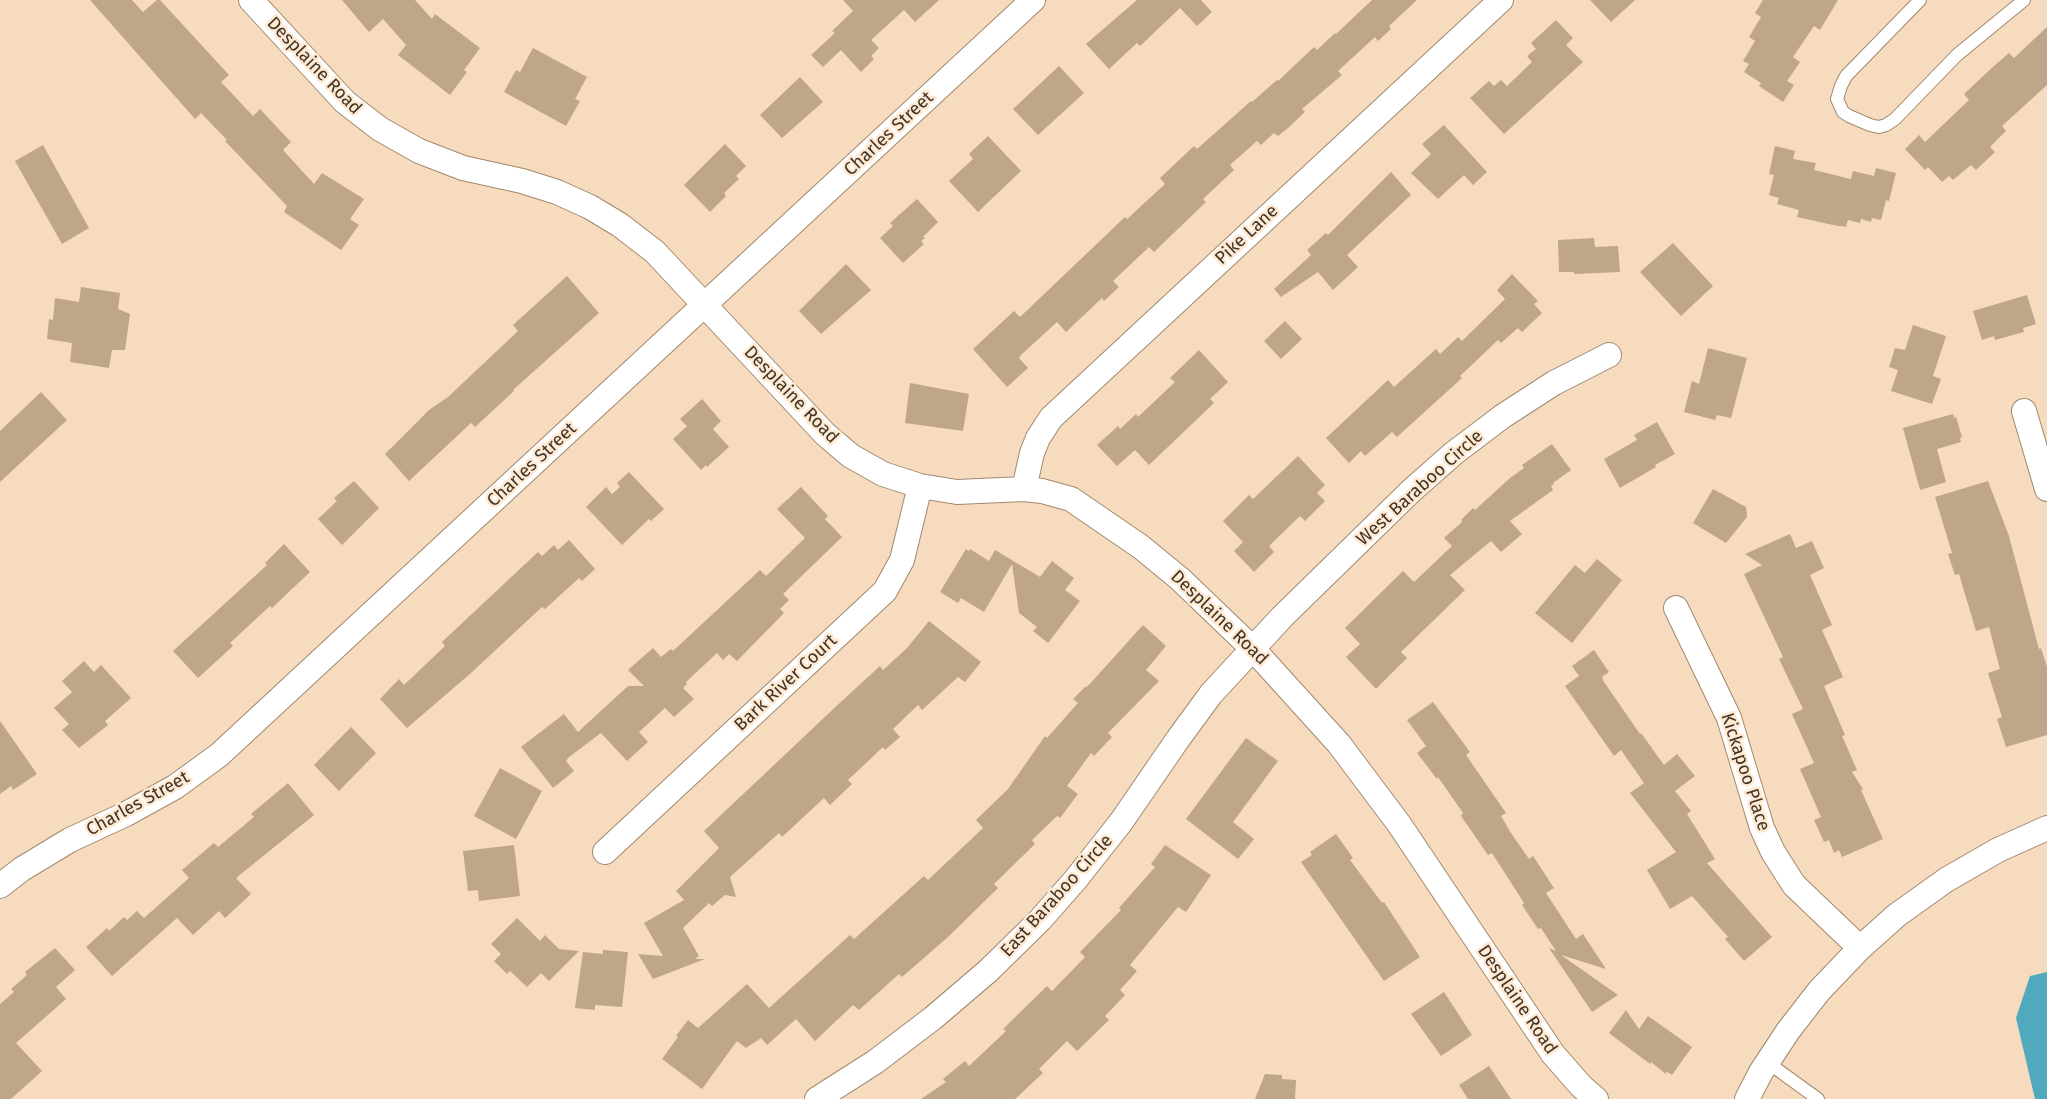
<!DOCTYPE html>
<style>
body{margin:0}
canvas{display:block;background:#f6dbbe}
</style>
<canvas width="2047" height="1099"></canvas>
<script>
const g = document.querySelector('canvas').getContext('2d');
g.lineJoin = 'round';
function paint(path, color) { g.fillStyle = color; g.fill(path, 'evenodd'); }
const toPath = rows => new Path2D(rows.map(r => 'M' + r).join(''));
function trace(path, color, width, dash) { g.strokeStyle = color; g.lineWidth = width; g.lineCap = dash ? 'butt' : 'round'; g.setLineDash(dash || []); g.stroke(path); }
function drawText(font, color, halo, rows, align = 'center') {
  g.font = font + ' "Fira Sans",sans-serif'; g.lineWidth = 5; g.setLineDash([]); g.textBaseline = 'middle'; g.strokeStyle = halo; g.fillStyle = color; for (const [text, x, y, turn = 0] of rows) {
    g.save(); g.translate(x, y); g.rotate((+turn || 0) * Math.PI / 180); g.textAlign = isNaN(turn) ? turn : align; if (halo) g.strokeText(text, 0, 0); g.fillText(text, 0, 0); g.restore();
  }
}
const water = toPath([
 [2047,972,2047,1099,2035,1099,2016,1018,2030,976]
]);
const building = toPath([
 [90,0,132,0,143,12,157,0,160,0,229,75,221,82,253,116,260,109,291,142,283,150,314,184,322,173,364,199,350,219,359,225,341,250,284,212,287,206,225,141,227,140,201,113,195,119],
 [342,0,415,0,432,19,435,14,480,48,464,70,467,72,450,95,398,55,406,45,383,19,369,32],
 [843,0,939,0,915,22,904,10,871,40,879,48,871,56,874,59,861,72,841,50,823,67,811,55,835,33,832,31,853,11],
 [1137,0,1201,0,1212,12,1197,26,1180,8,1140,46,1137,43,1109,69,1086,44],
 [1372,0,1417,0,1389,26,1391,29,1378,41,1375,37,1338,71,1342,75,1302,109,1305,112,1288,128,1278,136,1274,133,1261,145,1257,141,1230,165,1234,170,1203,199,1206,202,1154,252,1149,247,1113,281,1119,287,1104,301,1102,298,1066,332,1057,322,1022,354,1019,358,1028,368,1007,387,973,349,1014,311,1020,317,1125,217,1127,219,1165,184,1160,178,1194,146,1197,149,1251,101,1252,102,1277,80,1278,81,1314,47,1317,50,1335,33,1336,34],
 [1590,0,1635,0,1611,22],
 [1763,0,1838,0,1820,30,1814,26,1793,57,1800,62,1787,81,1794,85,1783,102,1759,86,1761,83,1744,72,1749,64,1743,61,1755,41,1749,37,1761,17,1755,13],
 [1556,20,1573,38,1566,45,1583,62,1504,134,1470,98,1489,81,1494,86,1501,80,1507,86,1532,62,1527,56,1536,49,1531,43],
 [2047,27,2047,85,2002,126,2006,131,1990,147,1995,152,1976,170,1971,165,1953,180,1949,176,1942,182,1928,167,1925,170,1905,149,1919,135,1925,142,1969,100,1964,94,1995,65,2009,53,2014,58],
 [533,48,587,77,575,99,580,101,566,126,504,92,516,70,520,72],
 [1059,66,1084,93,1038,135,1013,109],
 [800,77,823,102,782,138,760,115],
 [1444,125,1487,172,1473,185,1464,175,1438,199,1411,173,1431,154,1422,144],
 [988,136,1021,171,978,212,949,181,973,159,969,154],
 [725,144,746,166,736,176,739,179,724,193,726,196,710,212,684,185],
 [43,145,89,228,62,244,15,161],
 [1775,146,1795,151,1793,159,1816,163,1814,170,1851,179,1853,171,1874,176,1876,168,1896,173,1889,201,1886,200,1881,220,1872,218,1871,222,1861,219,1860,223,1848,220,1846,227,1833,225,1797,217,1799,210,1777,204,1779,198,1769,195,1774,175,1769,174],
 [1391,172,1411,195,1347,255,1358,267,1333,290,1318,272,1281,297,1274,289,1311,255,1307,250,1326,233,1328,235],
 [917,199,938,222,923,237,925,238,921,241,924,244,903,263,880,238,893,226,890,223],
 [1594,238,1595,247,1618,246,1620,272,1574,274,1574,272,1559,272,1558,240],
 [1673,243,1713,286,1681,316,1640,272],
 [846,264,871,290,821,334,799,311],
 [1512,274,1538,301,1534,304,1542,313,1522,332,1518,328,1501,343,1498,340,1460,376,1462,378,1397,437,1392,432,1365,456,1361,451,1349,463,1326,438,1388,380,1394,387,1436,349,1440,354,1458,337,1462,341,1505,299,1497,290],
 [567,276,599,313,513,390,514,391,475,427,471,423,409,481,385,454,429,410,448,397,518,331,513,325],
 [81,287,120,293,118,309,130,314,125,350,112,350,109,368,70,362,72,343,47,339,49,319,53,320,55,298,79,302],
 [2027,295,2036,324,2023,328,2024,332,1995,340,1994,336,1982,340,1973,311],
 [1285,321,1302,339,1281,359,1264,341],
 [1913,325,1946,336,1933,376,1941,379,1932,404,1891,391,1898,370,1889,367,1895,348,1905,350],
 [1708,348,1747,358,1731,418,1717,415,1715,420,1684,412,1692,381,1699,384],
 [1199,350,1228,382,1210,399,1214,403,1149,465,1135,450,1117,466,1097,445,1118,426,1120,429,1136,414,1138,417,1175,382,1170,378],
 [910,383,969,394,963,431,905,423],
 [41,392,67,420,0,482,0,431],
 [702,399,721,421,713,429,729,447,707,467,706,465,701,470,673,439,687,426,680,419],
 [1953,414,1954,418,1956,417,1962,437,1960,438,1961,442,1937,449,1946,482,1920,490,1903,428],
 [1657,422,1675,454,1655,465,1656,467,1620,488,1604,459,1637,440,1634,435],
 [1552,444,1571,470,1553,483,1554,484,1551,486,1553,490,1510,521,1522,534,1501,552,1491,541,1450,575,1465,590,1401,652,1407,658,1376,689,1346,657,1360,644,1345,628,1403,571,1414,582,1452,546,1444,538,1462,522,1461,520,1473,508,1475,510,1510,478,1524,468,1522,465],
 [1298,456,1325,485,1317,493,1325,501,1305,521,1300,516,1269,546,1274,552,1254,572,1234,551,1243,542,1223,521,1249,495,1253,499],
 [629,472,664,509,651,521,649,519,622,545,586,507,606,487,612,494,620,487,617,483],
 [354,481,379,508,342,545,318,519,337,501,334,498],
 [1988,481,2009,536,2039,649,2041,648,2047,667,2047,735,2006,747,1997,719,2002,717,1988,673,2000,669,1989,627,1976,631,1959,574,1955,575,1948,554,1952,553,1935,497],
 [801,487,828,516,825,519,842,537,783,594,789,600,780,609,784,613,737,661,729,654,723,660,717,653,686,682,687,684,683,688,694,699,674,717,665,708,639,732,648,742,627,761,601,733,569,757,566,761,574,771,553,788,521,747,564,714,578,732,628,686,644,686,628,670,653,648,661,657,671,649,673,651,760,570,766,576,805,538,777,509],
 [1713,489,1746,507,1747,517,1726,543,1693,523],
 [1790,534,1796,548,1812,541,1824,568,1810,575,1832,625,1822,630,1843,677,1824,686,1845,735,1842,736,1857,770,1852,772,1863,789,1861,790,1883,839,1842,857,1839,850,1834,853,1829,840,1824,842,1814,820,1821,817,1800,769,1814,763,1792,714,1803,709,1779,659,1783,657,1744,574,1762,565,1745,554],
 [569,540,595,569,582,581,579,578,545,609,542,607,471,673,407,728,380,699,399,679,404,685,445,646,442,642,538,552,542,556,554,545,558,550],
 [284,544,310,572,272,608,270,606,230,643,233,646,198,678,173,651,267,565,265,563],
 [966,549,969,551,970,549,989,561,995,550,1040,577,1052,561,1074,578,1065,590,1080,601,1048,643,1033,631,1037,627,1019,613,1012,564,984,612,961,598,958,603,940,592],
 [1597,559,1622,580,1572,643,1535,613,1575,565,1585,573],
 [929,621,981,662,965,682,958,677,922,710,918,705,893,729,900,737,885,750,883,747,864,765,848,780,852,784,830,805,824,798,782,837,779,833,730,877,736,897,725,895,712,906,709,903,683,928,699,956,695,959,705,959,653,979,638,954,663,956,644,923,684,900,676,891,719,848,704,831,845,698,880,666,883,670,907,648],
 [1143,625,1166,646,1146,670,1159,681,1108,733,1112,737,1094,756,1091,753,1067,786,1078,794,1060,818,1057,816,1032,840,1035,844,994,884,998,888,948,937,902,977,899,974,859,1010,853,1005,815,1041,796,1019,767,1045,761,1038,746,1048,737,1041,702,1089,662,1059,678,1037,676,1036,688,1020,698,1028,747,984,769,1008,850,935,854,939,924,876,928,880,983,828,976,820,1008,789,1045,736,1047,738,1078,703,1073,699,1086,686,1087,687],
 [1594,650,1609,672,1602,677,1604,682,1640,734,1641,733,1664,765,1677,754,1695,776,1675,791,1691,811,1687,814,1715,859,1707,863,1772,937,1744,961,1725,939,1728,937,1692,896,1670,909,1647,870,1676,852,1630,793,1644,783,1621,750,1614,756,1565,686,1579,676,1572,666],
 [84,661,94,672,101,665,131,698,105,721,108,725,79,748,62,730,69,724,54,708,72,692,62,681],
 [1433,702,1470,752,1466,755,1506,813,1501,816,1511,833,1529,859,1533,856,1554,888,1546,893,1576,939,1583,934,1606,969,1561,955,1618,995,1592,1012,1549,948,1556,951,1541,928,1538,929,1522,905,1524,903,1492,853,1488,855,1461,816,1463,813,1438,777,1437,779,1417,753,1426,746,1407,720],
 [0,721,37,774,13,790,11,786,0,794],
 [351,727,376,753,339,791,314,765],
 [1246,738,1278,761,1233,822,1254,839,1238,859,1186,819],
 [500,768,542,791,516,839,474,816],
 [288,783,314,815,236,878,251,894,225,918,219,911,193,935,177,918,112,976,86,947,107,928,109,931,124,917,127,920,137,911,144,918,189,878,182,870,214,843,218,847,254,817,251,814],
 [1336,834,1353,858,1350,860,1382,903,1384,902,1420,957,1384,981,1301,862,1312,855,1310,852],
 [514,845,520,896,479,901,478,890,468,891,463,851],
 [1165,845,1211,875,1186,912,1178,907,1130,965,1137,971,1120,990,1125,995,1105,1016,1109,1020,1077,1051,1067,1041,1039,1069,1043,1073,1015,1099,921,1099,946,1082,943,1079,965,1061,969,1066,1006,1031,1003,1029,1047,986,1052,991,1085,957,1080,952,1121,910,1119,908,1155,867,1151,864],
 [517,918,540,941,545,935,559,949,579,951,549,981,541,973,527,987,510,971,507,974,494,961,501,954,491,944],
 [55,948,75,970,56,987,66,999,16,1043,42,1071,11,1099,0,1099,0,1004,14,992,11,989,27,975,25,972],
 [603,950,628,952,622,1007,595,1005,595,1010,575,1008,583,952,603,954],
 [1444,992,1472,1035,1441,1056,1411,1014],
 [1626,1010,1639,1029,1648,1016,1692,1047,1672,1075,1666,1071,1666,1074,1651,1062,1650,1064,1609,1033],
 [1489,1066,1511,1099,1468,1099,1459,1085],
 [1265,1074,1282,1075,1282,1079,1296,1080,1295,1099,1255,1099]
]);
const lane = toPath([
 [1920,0,1846,76,1841,86,1837,99,1843,112,1849,116,1870,125,1879,127,1886,125,1895,119,1957,55,2024,0],
 [1767,1062,1818,1099]
]);
const street = toPath([
 [251,0,345,102,380,129,419,151,463,168,522,181,557,192,590,207,620,225,655,252,825,434,851,456,883,474,920,486,957,492,1024,489,1042,491,1071,499,1141,547,1180,579,1253,649,1339,744,1399,824,1553,1054,1581,1086,1596,1099],
 [2024,411,2047,489],
 [1024,489,1032,453,1038,438,1051,418,1501,0],
 [1676,608,1729,718,1762,828,1773,852,1794,885,1860,948],
 [605,852,885,591,902,560,920,486],
 [0,886,22,869,70,840,126,814,175,787,219,755,1033,0],
 [817,1099,875,1062,933,1018,988,971,1040,920,1076,879,1121,822,1178,739,1211,694,1282,617,1411,491,1454,453,1503,416,1554,383,1609,355],
 [1747,1099,1761,1072,1788,1031,1819,991,1860,948,1897,915,1946,880,1998,850,2047,828]
]);
const streetNames = [
 ["Desplaine Road",314,66,46],
 ["Charles Street",889,134,-43],
 ["Pike Lane",1247,235,-43],
 ["Desplaine Road",791,395,46],
 ["Charles Street",532,465,-43],
 ["West Baraboo Circle",1420,488,-42],
 ["Desplaine Road",1219,618,44],
 ["Bark River Court",786,683,-43],
 ["Kickapoo Place",1745,772,72],
 ["Charles Street",138,804,-29],
 ["East Baraboo Circle",1057,896,-48],
 ["Desplaine Road",1517,1000,56]
];
paint(water, '#51a9bd');
paint(building, '#bfa58a');
trace(lane, '#a1896e', 14);
trace(street, '#a1896e', 26);
trace(lane, '#fff', 12);
trace(street, '#fff', 24);
drawText('18px', '#3e3428', '#ffe9d2', streetNames);
</script>
